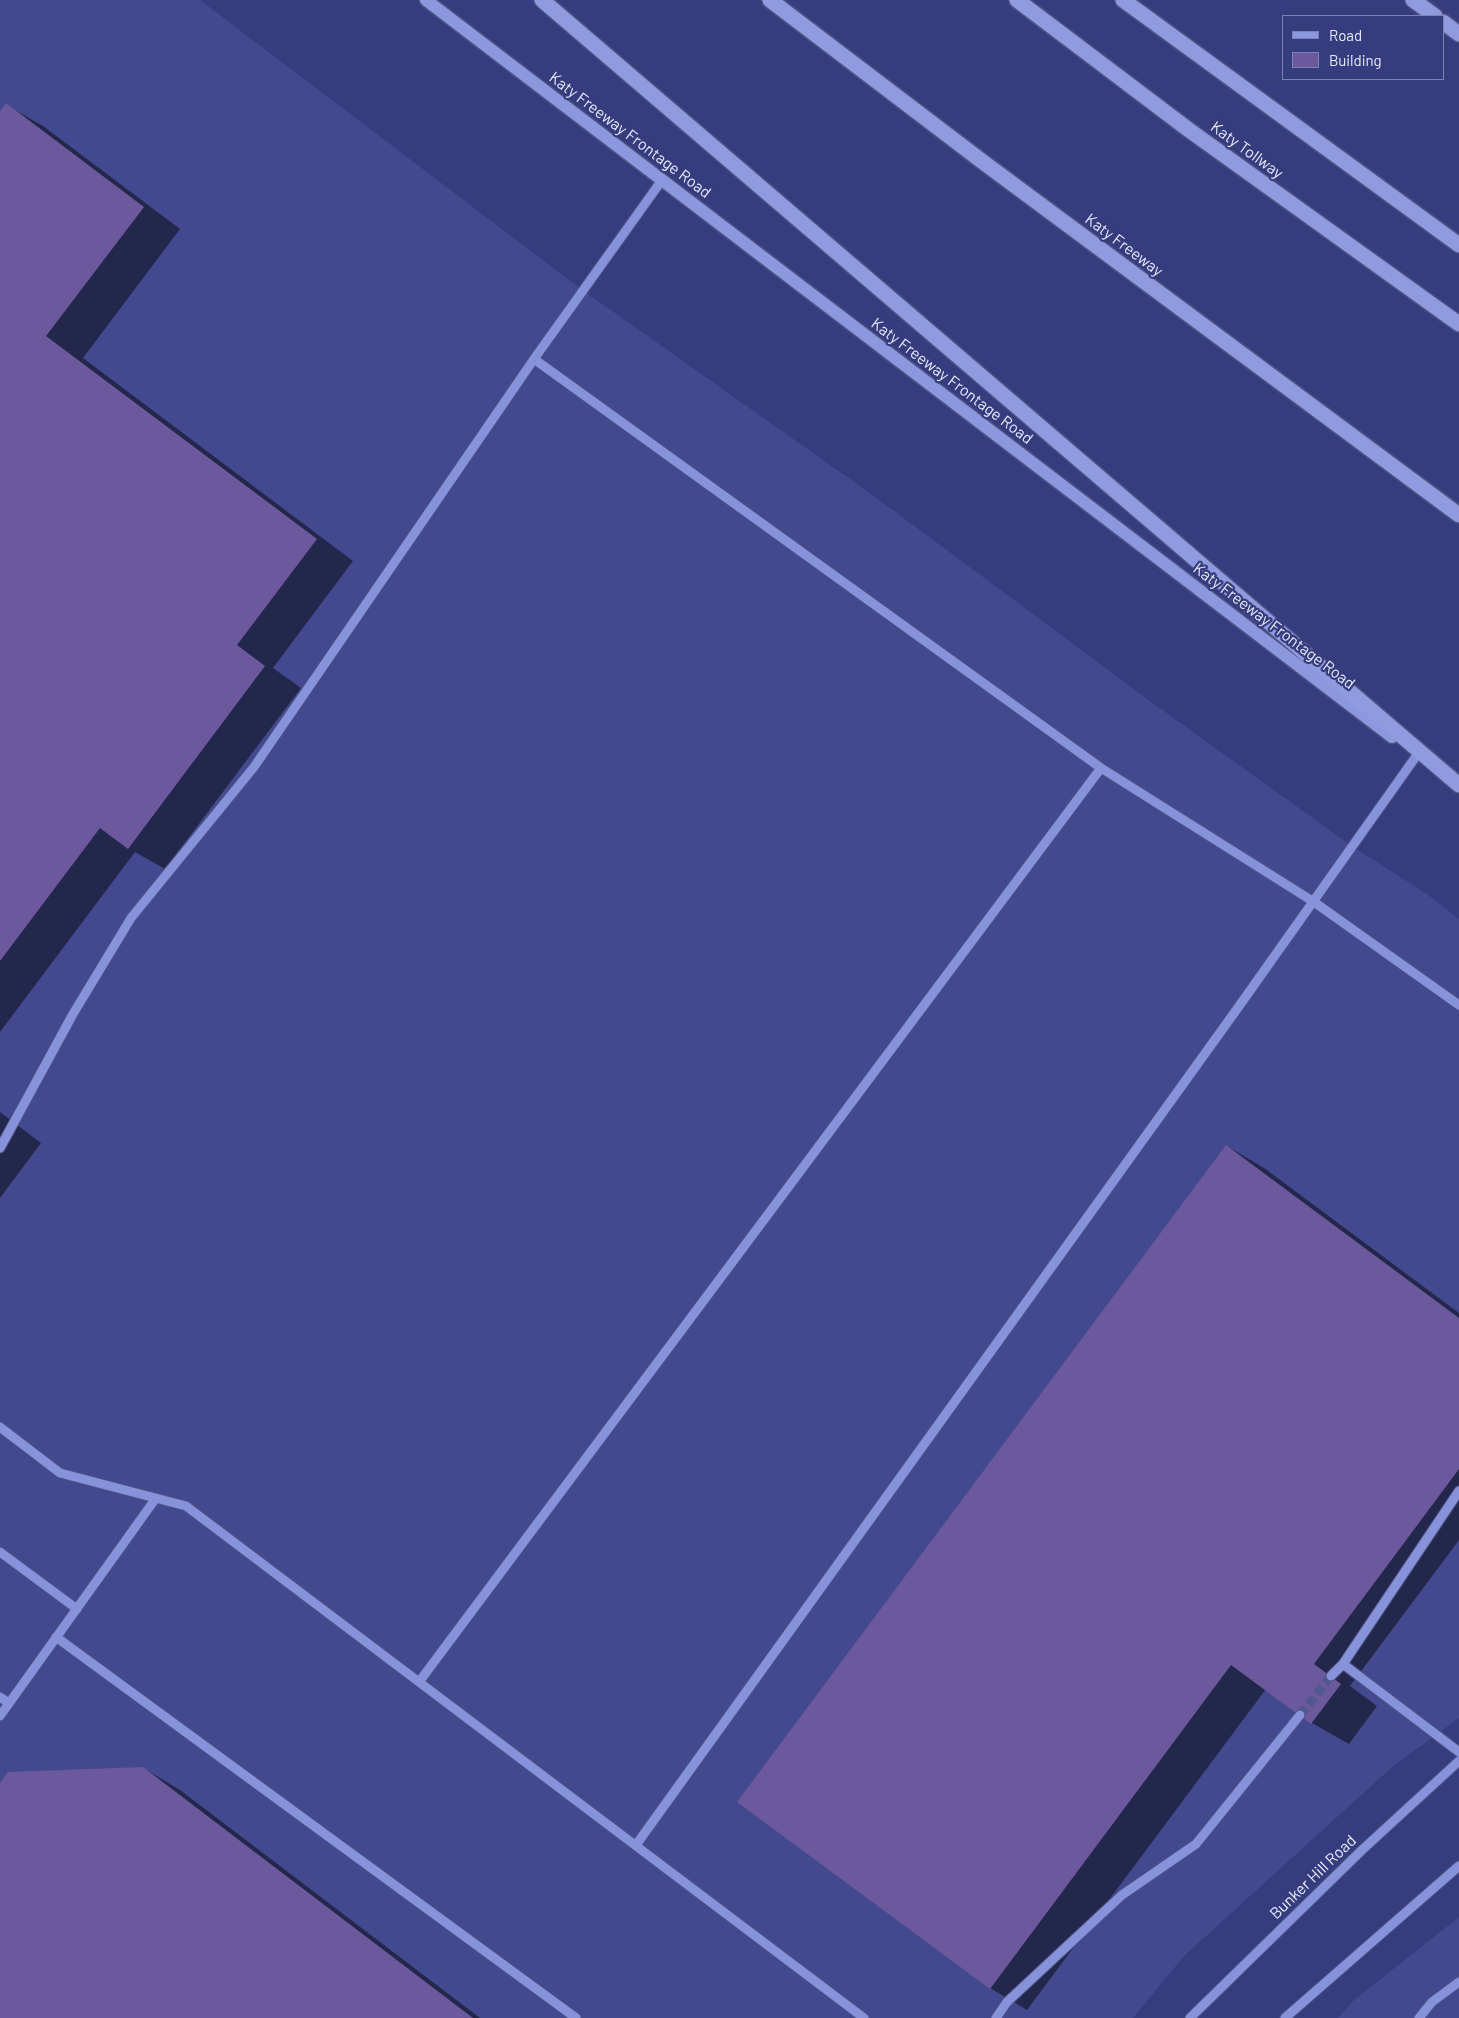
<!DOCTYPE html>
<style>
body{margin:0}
#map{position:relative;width:1459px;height:2018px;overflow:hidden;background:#363d7e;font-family:Barlow,sans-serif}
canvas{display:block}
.legend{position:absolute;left:1282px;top:15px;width:162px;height:65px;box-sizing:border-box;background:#363d7e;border:1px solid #7d83b0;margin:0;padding:6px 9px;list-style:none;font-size:15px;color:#e7ebfa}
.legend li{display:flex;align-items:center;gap:10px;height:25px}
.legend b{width:25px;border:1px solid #7d83b0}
</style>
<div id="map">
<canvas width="1459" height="2018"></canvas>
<ul class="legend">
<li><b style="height:6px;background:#8b98dd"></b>Road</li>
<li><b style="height:14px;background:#6c589c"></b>Building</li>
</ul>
</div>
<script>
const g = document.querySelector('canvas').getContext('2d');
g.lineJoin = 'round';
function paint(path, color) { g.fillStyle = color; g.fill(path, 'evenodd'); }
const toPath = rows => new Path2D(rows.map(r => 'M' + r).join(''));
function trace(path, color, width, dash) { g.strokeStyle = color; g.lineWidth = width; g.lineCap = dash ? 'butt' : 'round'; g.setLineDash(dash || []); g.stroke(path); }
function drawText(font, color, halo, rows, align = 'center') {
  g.font = font + ' Barlow,sans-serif'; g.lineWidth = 4.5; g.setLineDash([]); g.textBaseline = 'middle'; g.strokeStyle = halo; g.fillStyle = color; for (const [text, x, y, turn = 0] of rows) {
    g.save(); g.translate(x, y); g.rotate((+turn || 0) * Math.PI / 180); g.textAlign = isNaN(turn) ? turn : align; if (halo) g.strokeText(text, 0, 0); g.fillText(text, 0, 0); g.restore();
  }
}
const built = toPath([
 [0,0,200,0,581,289,874,496,1150,701,1353,847,1427,894,1459,919,1459,1718,1391,1768,1184,1956,1133,2018,0,2018],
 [1459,1917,1459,2018,1338,2018,1353,2001]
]);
const shadow = toPath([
 [6,105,43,126,180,229,83,358,353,561,273,668,301,688,165,869,135,852,0,1032,0,113],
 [0,1112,41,1143,0,1198],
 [1227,1146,1264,1168,1459,1313,1459,1540,1350,1686,1377,1706,1349,1744,1312,1723,1266,1689,1027,2010,990,1988],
 [143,1768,180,1790,480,2018,0,2018,0,1785]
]);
const building = toPath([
 [6,103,144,207,46,336,317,539,237,645,265,666,128,849,100,828,0,961,0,111],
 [1226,1145,1459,1318,1459,1469,1314,1664,1341,1684,1311,1724,1231,1665,990,1989,737,1802],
 [143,1767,473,2018,0,2018,0,1783,8,1772]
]);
const minorTunnel = toPath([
 [1300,1715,1331,1676]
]);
const minor = toPath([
 [534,359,1101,768,1314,902,1459,1005],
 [0,1148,73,1014,131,918,254,767,534,359,662,180],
 [0,1427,60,1473,186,1506,864,2018],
 [0,1552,77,1609],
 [56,1637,576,2018],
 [1343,1664,1459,1752],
 [1331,1676,1343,1664,1459,1491],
 [419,1682,1101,768],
 [0,1697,9,1703],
 [0,1716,156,1498],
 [636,1845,1237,1009,1417,755],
 [996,2018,1007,2002,1122,1895,1196,1844,1300,1715],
 [1190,2018,1362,1850,1459,1761],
 [1285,2018,1459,1866],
 [1419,2018,1432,2002,1459,1982]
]);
const major = toPath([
 [426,0,1392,737]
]);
const highway = toPath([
 [542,0,1459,785],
 [770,0,983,162,1459,515],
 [1017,0,1189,130,1459,324],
 [1123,0,1459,245],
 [1413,0,1435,16],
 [1443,22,1459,34]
]);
const streetNames = [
 ["Katy Freeway Frontage Road",630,135,37],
 ["Katy Tollway",1247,150,36],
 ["Katy Freeway",1124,245,37],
 ["Katy Freeway Frontage Road",952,381,37],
 ["Katy Freeway Frontage Road",1274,626,37],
 ["Bunker Hill Road",1313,1877,-44]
];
paint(built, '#42498e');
paint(shadow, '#0007');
paint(building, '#6c589c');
trace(minorTunnel, '#515791', 9, [9, 4.5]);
trace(minor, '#4f5284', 11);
trace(major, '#4f5284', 15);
trace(highway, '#4f5284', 18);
trace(minor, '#8693db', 9);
trace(major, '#8b98dd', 12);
trace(highway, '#8f9bde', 15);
drawText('16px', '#e7ebfa', '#363d7e', streetNames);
</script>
